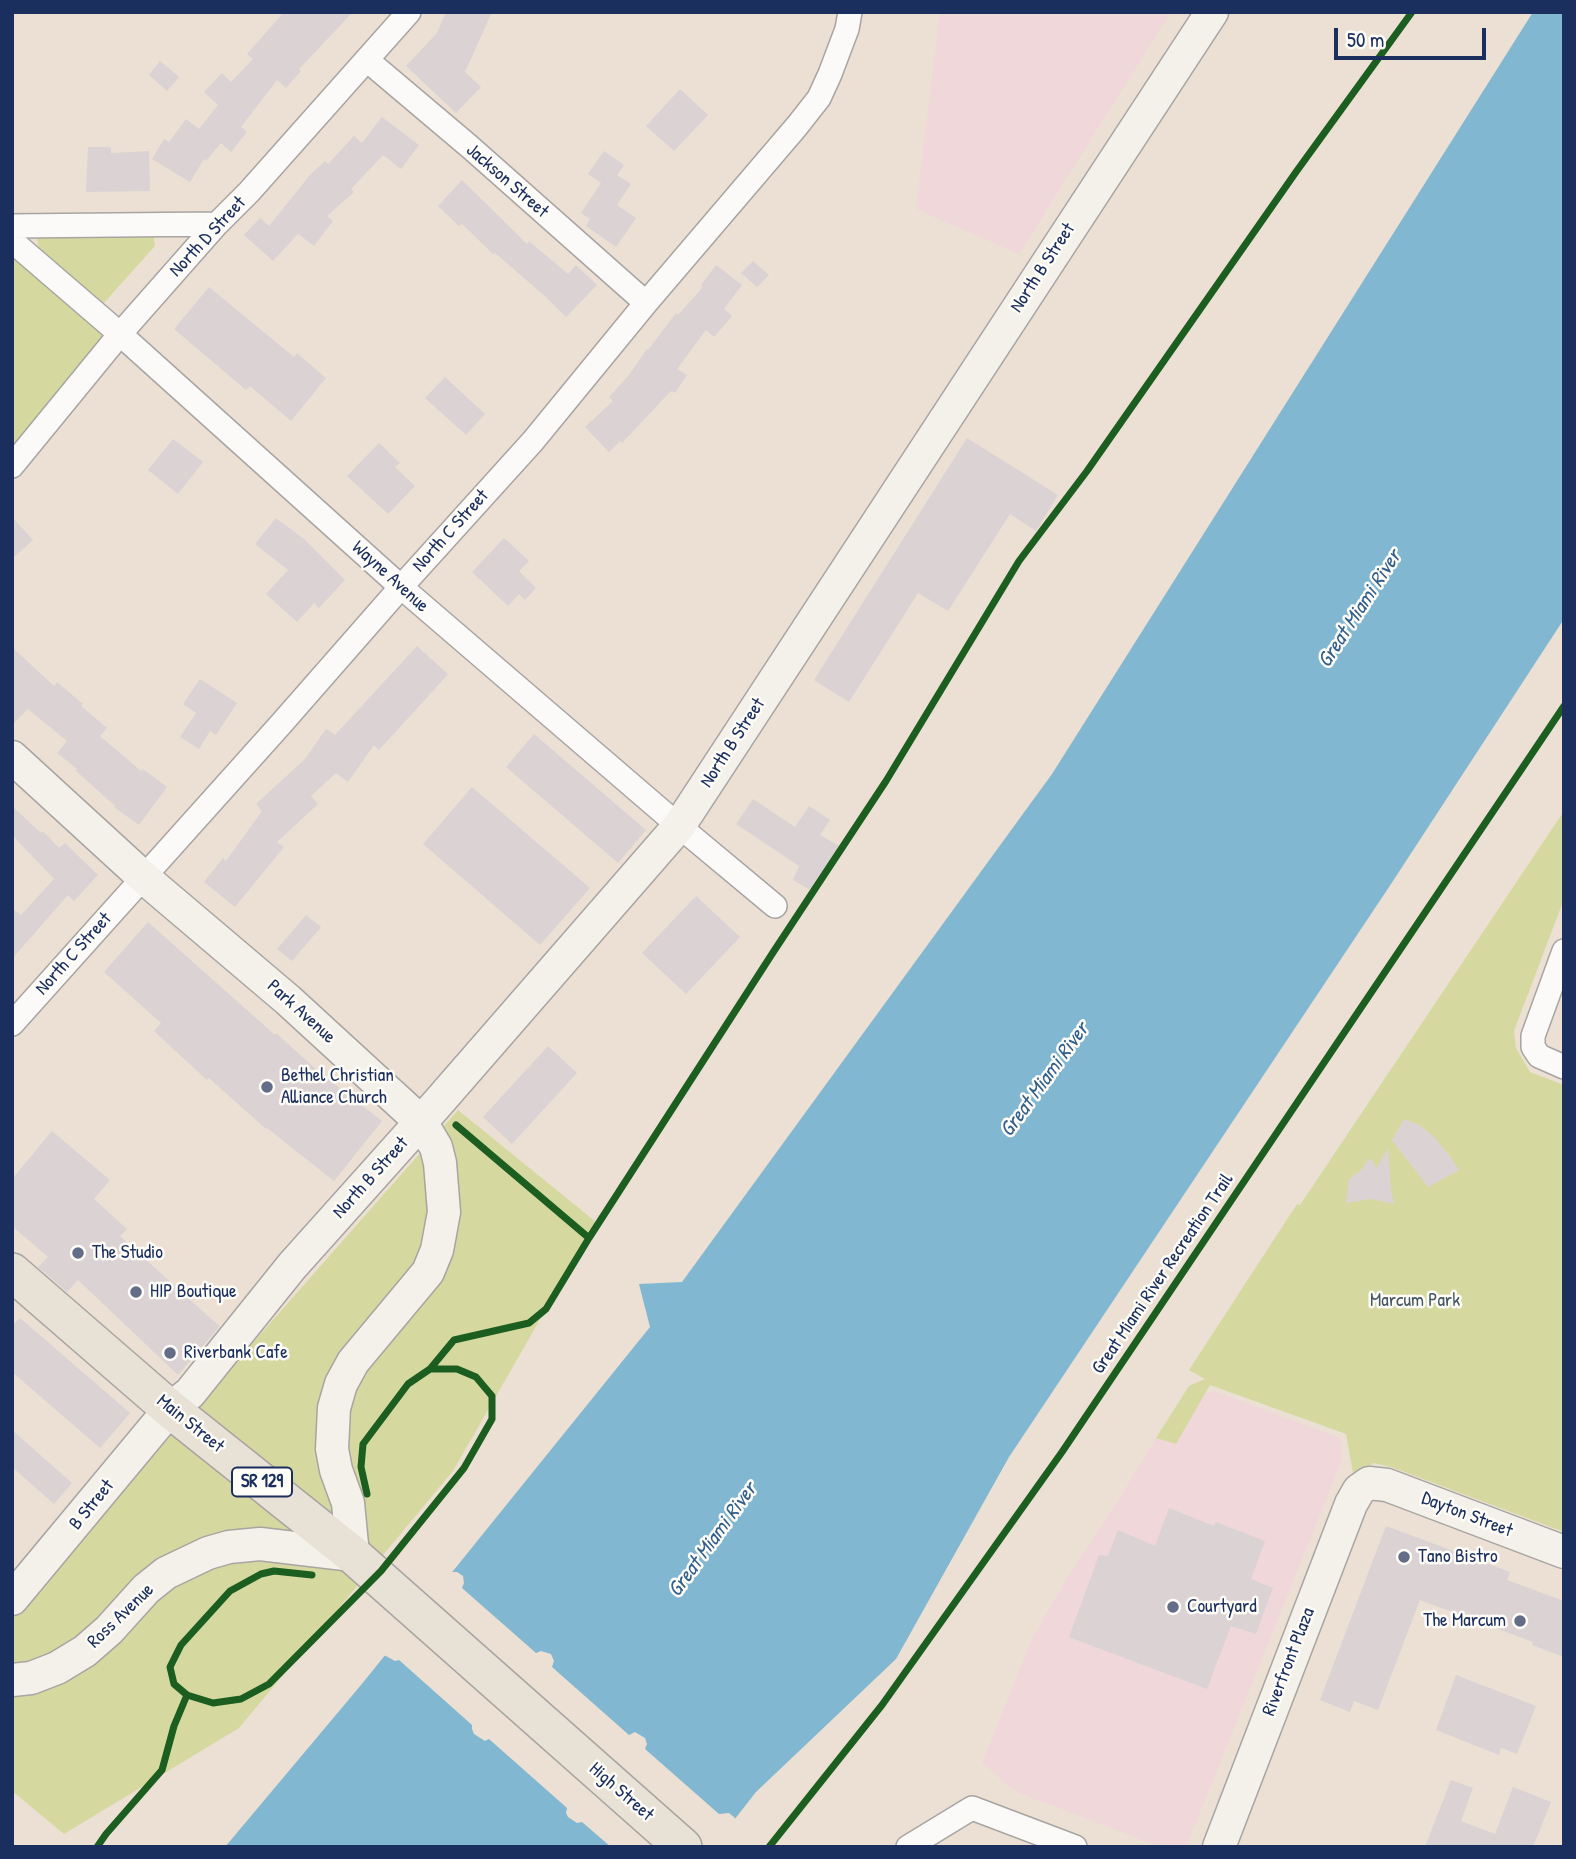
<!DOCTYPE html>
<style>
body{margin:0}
#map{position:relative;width:1576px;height:1859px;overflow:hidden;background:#ebe0d3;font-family:"Patrick Hand",sans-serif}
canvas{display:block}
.frame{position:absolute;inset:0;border:14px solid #1b2f5e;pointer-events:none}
.scale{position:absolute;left:1334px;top:28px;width:152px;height:32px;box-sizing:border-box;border:4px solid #1b2f5e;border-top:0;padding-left:9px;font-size:21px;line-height:24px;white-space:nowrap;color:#1b2f5e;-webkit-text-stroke:5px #fdfcf7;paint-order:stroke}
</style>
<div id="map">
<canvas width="1576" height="1859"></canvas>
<div class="frame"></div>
<div class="scale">50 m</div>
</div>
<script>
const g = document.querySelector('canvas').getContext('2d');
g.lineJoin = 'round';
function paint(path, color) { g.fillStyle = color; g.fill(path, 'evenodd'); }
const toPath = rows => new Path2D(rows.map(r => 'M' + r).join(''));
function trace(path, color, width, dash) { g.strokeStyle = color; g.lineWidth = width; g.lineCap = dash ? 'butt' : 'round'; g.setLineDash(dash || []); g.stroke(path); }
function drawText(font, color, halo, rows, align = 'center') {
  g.font = font + ' "Patrick Hand",sans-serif'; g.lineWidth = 5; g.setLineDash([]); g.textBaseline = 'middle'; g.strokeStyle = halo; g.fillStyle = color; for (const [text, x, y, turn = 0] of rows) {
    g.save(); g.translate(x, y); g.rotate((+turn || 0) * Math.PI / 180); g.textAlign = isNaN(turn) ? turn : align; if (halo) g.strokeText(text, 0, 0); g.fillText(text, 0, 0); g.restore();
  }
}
const built = toPath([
 [940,12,1171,12,1019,254,916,209],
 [1214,1391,1340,1438,1342,1460,1186,1847,1161,1847,1016,1792,982,1763,1032,1639,1067,1578,1119,1499,1156,1438,1180,1404]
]);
const green = toPath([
 [45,233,149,233,154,238,155,246,103,304,97,303,39,249,37,239],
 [12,241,120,334,12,466],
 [1564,811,1564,899,1514,1031,1516,1048,1530,1072,1564,1085,1564,1532,1394,1468,1374,1463,1353,1473,1346,1434,1210,1385,1176,1444,1156,1438,1189,1386,1205,1379,1189,1370,1297,1204,1300,1205],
 [458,1110,596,1222,453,1471,239,1728,64,1834,12,1791,12,1616]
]);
const water = toPath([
 [1533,12,1564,12,1564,619,1391,884,1009,1457,896,1659,756,1792,713,1847,225,1847,361,1685,650,1327,639,1284,682,1282,1052,774]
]);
const pier = toPath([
 [451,1572,457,1572,463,1576,464,1583,462,1588,536,1653,541,1651,551,1654,554,1661,552,1667,629,1735,635,1732,645,1738,647,1744,645,1749,719,1814,729,1813,734,1817,737,1822,718,1847,611,1847,582,1822,577,1823,568,1817,566,1813,567,1808,489,1739,485,1741,474,1734,472,1729,472,1725,399,1660,395,1661,384,1655,383,1652,446,1574]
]);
const building = toPath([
 [284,12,353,12,299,69,301,71,286,88,277,80,241,127,247,132,231,152,221,143,206,161,204,159,190,182,152,159,164,139,169,142,186,119,199,129,218,105,204,92,222,73,231,82,253,59,247,54],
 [446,12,492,12,465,72,481,87,456,113,406,66,437,33],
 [160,61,179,77,167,91,149,75],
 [680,89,708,115,674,151,646,126],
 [382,117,419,145,401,169,383,155,351,189,354,192,327,216,333,221,314,246,298,234,273,261,244,235,260,218,269,226,310,175,325,161,328,164,354,136,362,143],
 [88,147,111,147,111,153,149,151,150,191,86,192],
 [604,151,624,165,617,175,631,184,617,205,636,218,616,247,586,226,590,219,581,213,601,183,588,174],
 [462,180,527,244,529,241,568,274,576,265,597,285,566,317,546,297,495,253,493,254,462,224,459,226,438,206],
 [753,261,769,275,757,287,741,273],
 [716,265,742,285,724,309,732,316,714,337,706,330,677,369,687,375,675,393,671,391,622,443,620,441,609,452,585,427,613,401,609,397,629,375,647,349,648,350,676,313,678,315,703,287,701,285],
 [209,287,294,357,297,353,326,378,291,421,250,386,246,390,174,329],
 [445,377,485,414,466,435,425,398],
 [967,438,1058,495,1036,531,1010,514,948,611,918,593,849,702,814,680],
 [173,439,203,462,178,494,148,470],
 [379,443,400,463,395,467,415,486,388,514,347,476],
 [12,517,33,540,12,559],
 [276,518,304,539,345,580,319,608,314,603,297,622,266,594,288,570,255,544],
 [504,538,529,561,519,571,536,588,525,600,519,594,508,606,472,572],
 [417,646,448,674,423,702,379,750,374,745,348,782,336,773,311,796,318,804,277,842,284,847,235,907,204,882,223,858,226,861,262,811,256,804,305,759,326,729,335,735],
 [12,647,54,686,57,682,83,704,81,706,107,728,100,736,141,771,143,769,167,787,139,825,114,807,115,806,75,770,77,769,57,753,67,741,28,709,12,725],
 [200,679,237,703,216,735,210,731,199,749,180,737,196,713,183,704],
 [534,734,646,830,618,863,506,767],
 [472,787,590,888,540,945,423,844],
 [753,799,795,827,809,806,830,820,820,835,839,846,812,891,793,880,799,866,736,824],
 [12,806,41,833,43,831,59,848,65,843,98,875,74,901,68,895,12,959,12,908,21,915,54,879,12,835],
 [696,896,740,937,686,994,642,953],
 [306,915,321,927,292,961,277,949],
 [148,922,275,1035,276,1033,318,1071,382,1121,334,1181,267,1128,266,1129,209,1078,207,1080,182,1057,154,1031,161,1023,104,972],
 [548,1046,577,1073,512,1144,483,1117],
 [1404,1119,1419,1125,1433,1136,1449,1155,1459,1170,1428,1187,1392,1140],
 [52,1131,110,1180,94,1199,127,1229,120,1236,209,1317,220,1326,178,1375,78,1280,67,1292,38,1267,48,1257,12,1226,12,1179],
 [1388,1148,1391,1191,1394,1204,1371,1199,1346,1203,1349,1179,1360,1171,1370,1158,1377,1168],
 [20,1318,130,1413,100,1448,12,1372,12,1326],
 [12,1430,72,1483,54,1504,12,1467],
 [1169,1508,1214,1526,1216,1522,1265,1541,1251,1579,1273,1588,1256,1634,1231,1626,1207,1689,1069,1637,1099,1555,1108,1556,1118,1530,1155,1546],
 [1386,1526,1510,1572,1507,1580,1564,1601,1564,1657,1532,1645,1533,1642,1420,1600,1378,1710,1354,1701,1350,1712,1320,1700],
 [1456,1675,1536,1706,1517,1754,1501,1748,1499,1755,1436,1730],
 [1451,1780,1473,1788,1461,1821,1495,1834,1513,1787,1551,1802,1533,1847,1425,1847]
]);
const street = toPath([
 [367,60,470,147,646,303],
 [12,226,217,224],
 [12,241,120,334,401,587,679,826,775,906],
 [12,466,120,334,217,224,249,192,409,12],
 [1564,951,1533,1036,1533,1047,1539,1056,1564,1067],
 [12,1024,281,724,401,587,533,441,646,303,797,126,819,98,830,74,847,29,850,12],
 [908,1847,972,1808,1075,1847]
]);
const secondary = toPath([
 [12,757,143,877,288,1000,421,1122,436,1147,440,1163,444,1212,437,1250,428,1272,353,1362,341,1384,334,1408,332,1449,336,1470,348,1503,353,1555,260,1544,229,1547,208,1553,166,1573,146,1589,109,1630,85,1651,57,1668,31,1678,12,1680],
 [12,1599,170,1409,190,1393,292,1266,437,1104,679,826,1212,12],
 [1219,1847,1351,1504,1359,1490,1369,1483,1387,1485,1564,1552]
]);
const primary = toPath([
 [12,1272,170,1409,353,1555,683,1847]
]);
const cycleway = toPath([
 [456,1125,589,1238],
 [430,1369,454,1340,529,1323,546,1309,589,1238,772,954,886,781,1019,561,1087,471,1296,172,1412,12],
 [312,1575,274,1571,261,1574,230,1591,181,1645,170,1667,174,1684,187,1695,213,1703,241,1699,269,1684,381,1571,464,1468,492,1419,492,1396,476,1377,457,1369,430,1369,408,1384,363,1444,361,1467,367,1494],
 [97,1847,106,1834,162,1770,174,1726,187,1695],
 [769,1847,882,1705,1062,1452,1564,706]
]);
const markers = [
 [267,1087,7,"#646d87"],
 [78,1253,7,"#646d87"],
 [136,1292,7,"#646d87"],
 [170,1353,7,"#646d87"],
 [1404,1557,7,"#646d87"],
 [1173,1607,7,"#646d87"],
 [1520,1621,7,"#646d87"]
];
const shields = [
 [262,1482,60]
];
const shieldNames = [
 ["SR 129",262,1482]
];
const streetNames = [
 ["Jackson Street",507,181,41],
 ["North D Street",208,237,-47],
 ["North B Street",1043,268,-57],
 ["North C Street",451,531,-48],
 ["Wayne Avenue",390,577,42],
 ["North B Street",733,743,-57],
 ["North C Street",74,954,-48],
 ["Park Avenue",301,1012,42],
 ["North B Street",371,1178,-48],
 ["Great Miami River Recreation Trail",1163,1274,-56],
 ["Main Street",190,1424,39],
 ["B Street",92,1505,-51],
 ["Dayton Street",1467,1515,21],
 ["Ross Avenue",121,1616,-44],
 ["Riverfront Plaza",1289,1662,-69],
 ["High Street",621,1792,41]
];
const poiNames = [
 ["Bethel Christian",281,1076],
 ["Alliance Church",281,1098],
 ["The Studio",92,1253],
 ["HIP Boutique",150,1292],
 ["Riverbank Cafe",184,1353],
 ["Tano Bistro",1418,1557],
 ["Courtyard",1187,1607],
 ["The Marcum",1506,1621,"right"]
];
const parkNames = [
 ["Marcum Park",1415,1301]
];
const waterNames = [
 ["Great Miami River",1360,609,-57],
 ["Great Miami River",1045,1080,-54],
 ["Great Miami River",713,1540,-54]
];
paint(built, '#efd7da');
paint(green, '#d6d99f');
paint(water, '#81b7d0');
paint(pier, '#ebe0d3');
paint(building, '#dbd2d4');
trace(street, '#a7a4a2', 26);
trace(secondary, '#a7a4a2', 35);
trace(primary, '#a7a4a2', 40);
trace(street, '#fcfaf8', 23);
trace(secondary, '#f4f0ea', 32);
trace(primary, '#e8e1d5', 37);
trace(cycleway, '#1b5e20', 7);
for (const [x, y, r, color] of markers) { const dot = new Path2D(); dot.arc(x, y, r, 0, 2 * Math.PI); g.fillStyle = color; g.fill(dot); trace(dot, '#fdfcf7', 2.5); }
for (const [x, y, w] of shields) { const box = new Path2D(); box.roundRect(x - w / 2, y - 14.5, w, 29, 5); g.fillStyle = '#fdfcf7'; g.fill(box); trace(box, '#1b2f5e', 2); }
drawText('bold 18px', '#1b2f5e', null, shieldNames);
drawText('19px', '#1b2f5e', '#fdfcf7', streetNames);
drawText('19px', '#1b2f5e', '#fdfcf7', poiNames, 'left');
drawText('19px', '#465864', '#fdfcf7', parkNames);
drawText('italic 21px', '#315e8b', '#fdfcf7', waterNames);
</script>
